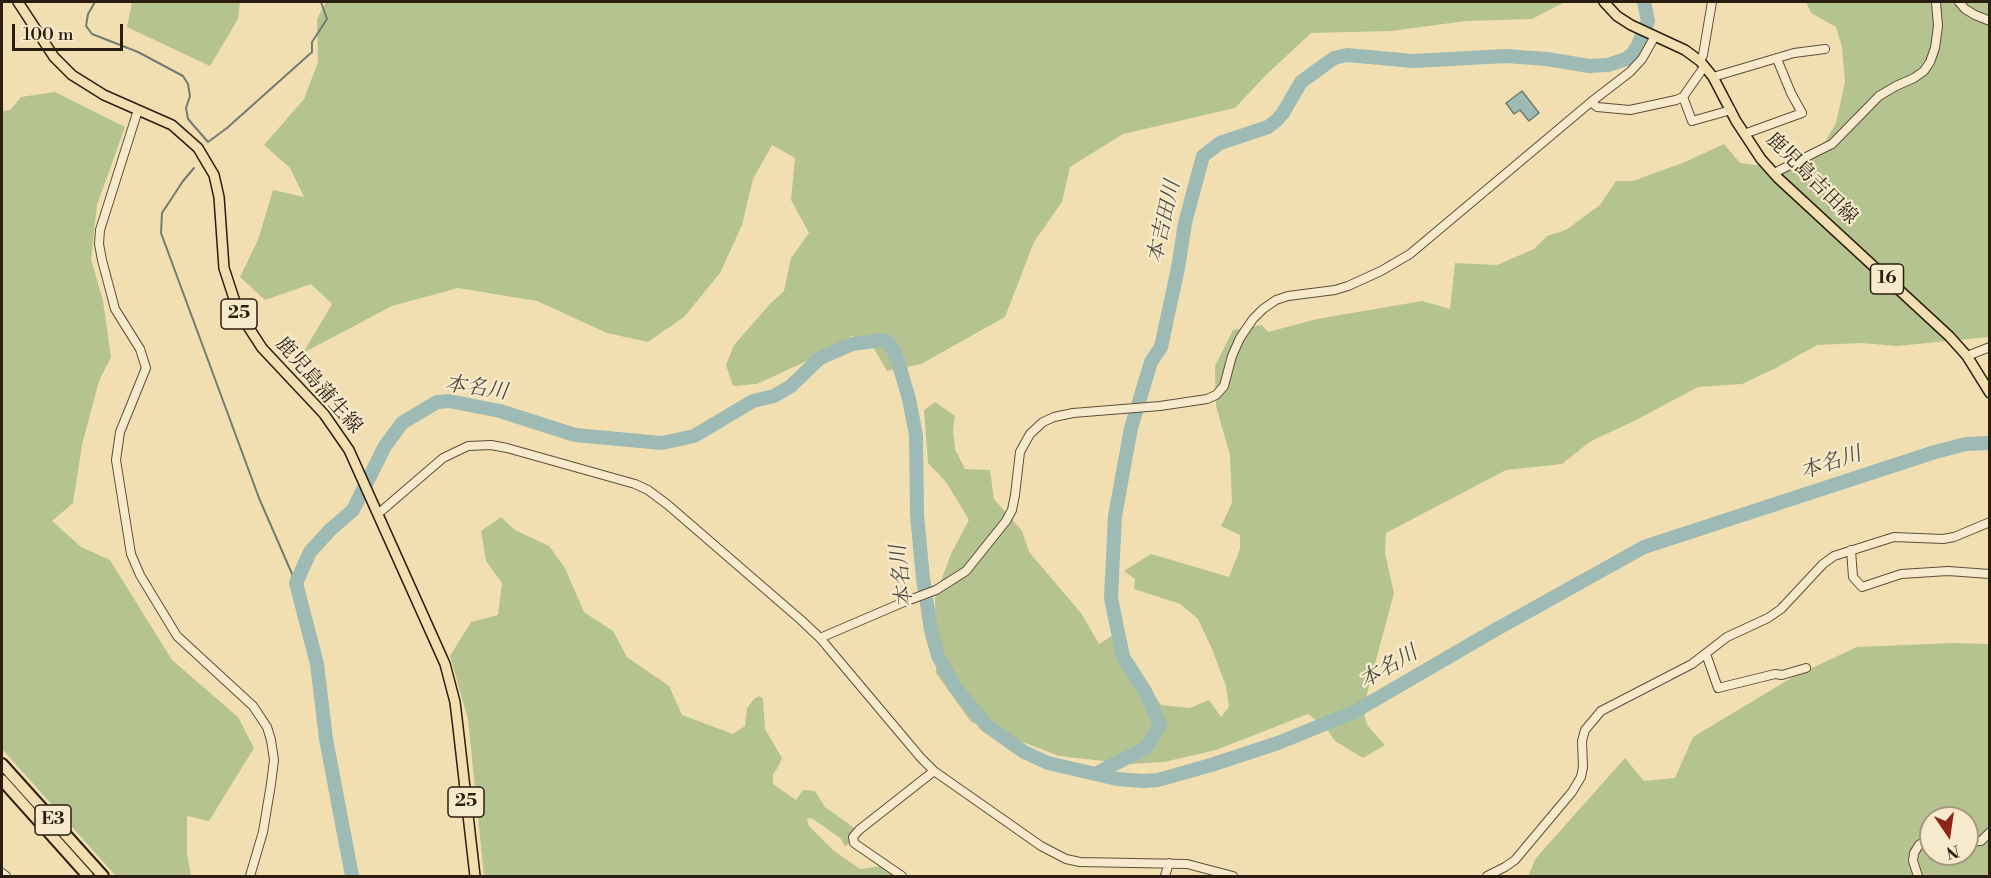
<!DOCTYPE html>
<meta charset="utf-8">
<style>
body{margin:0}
#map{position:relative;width:1991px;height:878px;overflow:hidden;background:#f2dfb1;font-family:"Libre Bodoni",serif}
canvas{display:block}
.frame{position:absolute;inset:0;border:3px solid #2c1d11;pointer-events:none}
.north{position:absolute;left:1919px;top:806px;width:60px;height:60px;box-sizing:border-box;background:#f7eacc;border:2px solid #a69881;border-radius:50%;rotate:167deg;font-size:16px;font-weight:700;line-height:24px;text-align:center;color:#2c1d11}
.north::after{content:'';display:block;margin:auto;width:21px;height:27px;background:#8f2418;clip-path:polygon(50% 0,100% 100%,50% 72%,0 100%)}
.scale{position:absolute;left:12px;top:24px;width:111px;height:27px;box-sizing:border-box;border:3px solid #2c1d11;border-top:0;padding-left:8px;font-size:18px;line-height:21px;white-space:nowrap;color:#2c1d11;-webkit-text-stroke:4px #f7eacc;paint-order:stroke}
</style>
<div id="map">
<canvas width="1991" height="878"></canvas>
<div class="frame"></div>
<div class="north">N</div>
<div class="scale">100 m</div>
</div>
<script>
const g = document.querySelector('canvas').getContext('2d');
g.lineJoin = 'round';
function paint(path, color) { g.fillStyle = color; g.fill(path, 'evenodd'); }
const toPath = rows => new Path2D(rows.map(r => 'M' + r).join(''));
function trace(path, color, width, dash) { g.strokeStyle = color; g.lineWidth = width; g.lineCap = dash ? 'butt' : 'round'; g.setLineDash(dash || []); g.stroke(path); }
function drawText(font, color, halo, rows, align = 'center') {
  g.font = font + ' "Libre Bodoni","Noto Serif JP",serif'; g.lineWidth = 4.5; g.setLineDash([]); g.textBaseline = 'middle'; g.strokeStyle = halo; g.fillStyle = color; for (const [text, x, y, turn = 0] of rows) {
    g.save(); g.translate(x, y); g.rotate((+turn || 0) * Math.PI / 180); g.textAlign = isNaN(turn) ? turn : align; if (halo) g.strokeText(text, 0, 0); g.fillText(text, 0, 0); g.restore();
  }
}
const green = toPath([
 [132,2,240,2,238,19,210,66,127,27],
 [326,2,1565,2,1532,19,1466,21,1391,31,1311,33,1266,75,1235,108,1123,134,1070,167,1062,202,1034,242,1005,317,921,364,887,371,868,338,851,336,826,352,757,384,733,386,726,365,734,345,770,304,784,291,791,258,809,233,791,200,795,158,772,145,753,179,742,225,720,273,684,317,648,342,607,333,537,301,458,288,392,306,303,353,332,304,311,284,265,300,240,277,258,240,273,190,304,197,290,168,264,145,304,99,318,62,317,19],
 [1806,2,1989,2,1989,337,1897,346,1862,343,1817,345,1776,368,1742,384,1698,387,1634,421,1591,441,1562,464,1506,470,1386,533,1385,553,1394,593,1363,709,1367,725,1385,745,1363,758,1335,741,1326,728,1308,714,1216,750,1164,762,1130,764,1059,756,971,722,936,673,935,597,951,554,969,520,946,482,928,463,924,410,935,402,955,416,953,429,955,449,965,469,990,470,994,499,1022,531,1029,552,1081,613,1099,644,1123,629,1130,657,1161,705,1190,708,1209,700,1221,717,1229,707,1226,686,1212,649,1198,619,1180,604,1134,589,1135,579,1124,571,1151,554,1229,577,1240,549,1240,535,1221,526,1232,503,1230,455,1216,406,1215,366,1233,330,1262,325,1268,332,1317,319,1422,301,1450,309,1455,263,1497,265,1534,249,1547,236,1566,230,1600,205,1616,181,1633,181,1685,162,1724,144,1740,163,1781,168,1822,147,1836,123,1845,82,1842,47,1836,27,1811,13],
 [55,92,125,127,97,205,91,259,103,301,111,357,99,381,82,445,73,503,52,521,81,547,110,560,172,660,238,717,254,748,209,821,187,816,187,853,191,876,116,876,2,749,2,111,10,110,21,97],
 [501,517,515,530,549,546,565,568,584,612,613,631,627,657,669,686,682,715,733,734,745,726,747,708,754,699,759,696,763,699,765,729,782,758,778,767,773,774,773,784,796,800,803,790,815,791,825,807,857,830,851,836,850,843,845,846,840,838,813,819,809,818,807,820,809,826,834,851,860,869,883,866,896,876,484,876,468,719,450,656,471,622,498,615,502,583,486,561,481,531],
 [1952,643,1989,644,1989,876,1528,876,1536,858,1625,758,1644,781,1675,778,1693,737,1793,677,1857,647],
 [1931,818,1967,818,1967,854,1931,854]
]);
const water = toPath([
 [1522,91,1539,113,1529,121,1520,110,1514,114,1506,103,1522,91]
]);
const stream = toPath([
 [95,2,88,14,86,26,92,34,138,52,183,76,188,84,190,96,186,108,188,119,208,142,227,128,312,52,312,42,327,19,321,2],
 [194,168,183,181,162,213,161,233,259,498,296,583]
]);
const river = toPath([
 [1097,773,1146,748,1160,725,1145,691,1123,657,1111,598,1115,516,1131,428,1151,362,1161,347,1178,268,1185,223,1203,156,1220,143,1268,127,1277,120,1283,113,1301,82,1334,58,1347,55,1413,61,1506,56,1547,59,1589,66,1608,65,1626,59,1633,53,1638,45,1648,21,1644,2],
 [352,876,326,739,317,664,296,583,310,552,330,530,353,510,385,446,402,423,437,402,449,401,500,411,575,435,662,443,694,436,753,401,774,396,791,386,820,358,852,344,882,340,891,345,898,361,909,399,916,435,917,515,923,578,931,630,938,656,955,687,986,725,1024,752,1048,763,1117,779,1143,781,1158,780,1211,765,1278,743,1354,712,1495,630,1644,547,1935,452,1966,444,1990,443]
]);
const minor = toPath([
 [1959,2,1965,9,1975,15,1990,21],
 [1700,61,1703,55,1712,2],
 [1713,77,1794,53,1825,49],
 [1683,97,1692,121,1731,110],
 [1591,102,1597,107,1630,110,1676,100,1683,97,1704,67],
 [138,110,100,230,99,244,102,260,115,309,140,349,146,368,120,432,116,460,131,554,140,575,177,636,253,706,267,727,271,740,274,760,271,784,263,832,250,876],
 [1744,134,1802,113,1791,93,1777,59],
 [1774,173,1832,144,1879,96,1896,86,1914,78,1924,71,1930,62,1935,48,1938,26,1936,2],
 [1967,356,1990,347],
 [379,513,443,458,468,446,491,445,507,448,635,484,648,490,668,505,801,620,820,638,921,758,934,771,1041,846,1066,859,1080,862,1187,864,1233,876],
 [1851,550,1853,577,1862,587,1901,574,1948,571,1990,574],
 [820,638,904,602,936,590,966,571,1006,521,1012,510,1015,495,1020,452,1030,434,1043,422,1054,417,1073,413,1160,406,1207,399,1216,395,1224,386,1232,356,1240,338,1253,319,1263,309,1276,300,1288,296,1335,290,1348,286,1381,271,1410,254,1591,102,1630,72,1642,59,1655,36],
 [1706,654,1718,688,1775,674,1782,675,1806,668],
 [1967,842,1981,841,1990,832],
 [2,873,6,876],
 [902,876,854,843,853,837,859,830,934,771],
 [1165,876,1169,863],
 [1487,876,1505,867,1515,860,1572,792,1581,777,1583,767,1582,741,1585,730,1601,711,1692,664,1727,637,1768,618,1781,609,1823,564,1834,556,1894,537,1943,539,1954,537,1990,522],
 [1918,876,1913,861,1914,853,1919,845,1931,836]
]);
const major = toPath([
 [18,2,54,57,72,75,104,95,172,125,198,148,214,175,219,197,224,268,238,311,262,348,324,414,349,450,445,664,455,702,458,727,475,876],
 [1604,2,1617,16,1631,25,1685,50,1700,61,1713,77,1736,121,1761,159,1778,178,1949,336,1967,356,1990,393]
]);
const highway = toPath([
 [2,764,103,876],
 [2,780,88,876]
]);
const shields = [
 [1887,279,33],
 [239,314,36],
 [466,802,36],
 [53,820,36]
];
const shieldNames = [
 ["16",1887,279],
 ["25",239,314],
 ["25",466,802],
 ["E3",53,820]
];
const streetNames = [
 ["鹿児島吉田線",1811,179,45],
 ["鹿児島蒲生線",318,386,49]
];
const waterNames = [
 ["本吉田川",1165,222,-77],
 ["本名川",476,389,8],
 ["本名川",1831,464,-18],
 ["本名川",903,576,-97],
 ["本名川",1389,668,-30]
];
paint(green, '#b5c390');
paint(water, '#9dbbb4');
trace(water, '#707c73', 1.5);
trace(stream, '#707c73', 2);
trace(river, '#9dbbb4', 14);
trace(minor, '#5e4e39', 10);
trace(major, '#2c1d11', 12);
trace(highway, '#2c1d11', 14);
trace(minor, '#f7eacc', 8);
trace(major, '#f2dfb1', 9);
trace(highway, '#f2dfb1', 10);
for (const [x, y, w] of shields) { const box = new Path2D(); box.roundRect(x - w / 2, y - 15, w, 30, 4.5); g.fillStyle = '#f7eacc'; g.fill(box); trace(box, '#2c1d11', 1.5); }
drawText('bold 18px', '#2c1d11', null, shieldNames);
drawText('20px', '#2c1d11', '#f7eacc', streetNames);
drawText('italic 21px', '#4e4c42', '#f7eacc', waterNames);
</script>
